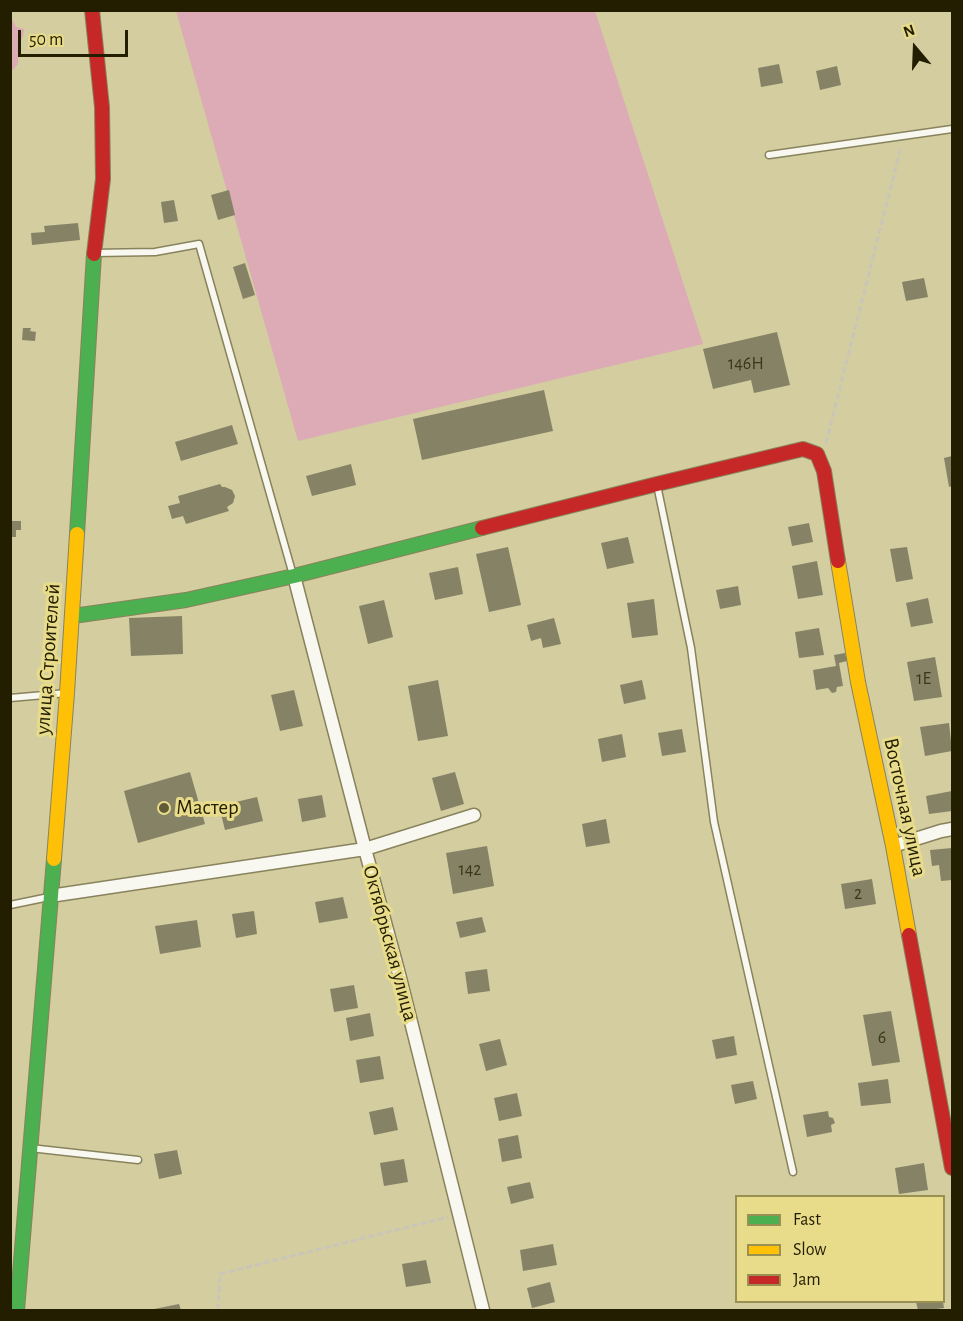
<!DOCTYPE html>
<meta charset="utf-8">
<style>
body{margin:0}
#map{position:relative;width:963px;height:1321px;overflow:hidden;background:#d3cda0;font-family:"Alegreya Sans",sans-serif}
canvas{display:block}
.frame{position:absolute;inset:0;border:12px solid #231e00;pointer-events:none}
.legend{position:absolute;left:735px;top:1195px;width:210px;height:108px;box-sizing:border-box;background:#e8dc8b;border:2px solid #999053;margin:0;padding:8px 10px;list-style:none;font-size:18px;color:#231e00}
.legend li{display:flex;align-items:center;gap:12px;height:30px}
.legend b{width:30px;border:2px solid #999053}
.north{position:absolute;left:885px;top:18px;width:60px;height:60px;-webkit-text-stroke:4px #e8dc8b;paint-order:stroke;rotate:341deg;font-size:16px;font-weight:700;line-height:24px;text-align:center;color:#231e00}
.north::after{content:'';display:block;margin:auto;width:21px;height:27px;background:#231e00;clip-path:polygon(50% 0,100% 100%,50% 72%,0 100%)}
.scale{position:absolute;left:18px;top:30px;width:110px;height:27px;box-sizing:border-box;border:3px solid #231e00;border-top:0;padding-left:8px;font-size:18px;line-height:21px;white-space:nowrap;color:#231e00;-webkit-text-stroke:4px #e8dc8b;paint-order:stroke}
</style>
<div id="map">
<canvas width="963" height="1321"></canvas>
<div class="frame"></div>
<ul class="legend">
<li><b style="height:8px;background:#4caf50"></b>Fast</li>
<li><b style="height:8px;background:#ffc107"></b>Slow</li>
<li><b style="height:8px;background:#c62828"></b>Jam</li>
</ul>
<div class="north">N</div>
<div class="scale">50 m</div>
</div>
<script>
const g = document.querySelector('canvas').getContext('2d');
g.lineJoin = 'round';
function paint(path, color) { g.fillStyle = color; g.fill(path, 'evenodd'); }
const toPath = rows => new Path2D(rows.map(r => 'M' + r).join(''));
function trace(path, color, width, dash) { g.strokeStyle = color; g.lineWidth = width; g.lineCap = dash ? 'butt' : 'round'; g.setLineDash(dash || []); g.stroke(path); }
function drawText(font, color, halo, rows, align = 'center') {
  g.font = font + ' "Alegreya Sans",sans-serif'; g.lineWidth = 6; g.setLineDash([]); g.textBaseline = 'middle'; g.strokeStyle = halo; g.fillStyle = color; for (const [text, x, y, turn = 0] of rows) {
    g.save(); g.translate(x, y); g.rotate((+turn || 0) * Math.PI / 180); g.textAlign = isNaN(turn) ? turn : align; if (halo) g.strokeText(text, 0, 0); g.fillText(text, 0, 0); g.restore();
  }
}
const green = toPath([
 [176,11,595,11,703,344,298,441],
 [11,17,16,27,24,29,23,36,18,45,18,64,13,70,11,70]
]);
const building = toPath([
 [779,64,783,83,761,87,758,68],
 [837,66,841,85,820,90,816,71],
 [229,190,235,215,218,220,211,195],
 [174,200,178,221,164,223,161,202],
 [78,223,80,240,32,245,31,233,45,232,44,226],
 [245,263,255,295,243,299,233,267],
 [924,278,928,297,906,301,902,282],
 [23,328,31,328,30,331,36,332,35,341,22,340],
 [777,332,790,385,754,393,751,380,713,389,703,349],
 [544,390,553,431,422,460,413,419],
 [232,425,238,444,181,461,175,442],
 [952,456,952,486,949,487,944,458],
 [351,464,356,485,312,496,306,476],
 [220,484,222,487,225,487,232,490,235,496,233,503,227,507,229,511,186,524,183,516,172,519,168,506,180,503,178,496],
 [10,521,21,521,21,530,16,530,16,537,10,537],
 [809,523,813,542,792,546,788,527],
 [628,537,634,563,607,569,601,543],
 [508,547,521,605,489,612,476,554],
 [907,547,913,579,896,582,890,549],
 [817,561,823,595,798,599,792,566],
 [458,567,463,594,435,600,429,573],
 [738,586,741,605,720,609,716,590],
 [928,598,933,623,911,627,906,603],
 [654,599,658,635,632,638,627,603],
 [384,600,393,637,368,644,359,606],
 [182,616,183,654,131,656,129,618],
 [554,618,561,644,543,648,541,638,531,641,527,625],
 [819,628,824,655,799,658,795,632],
 [845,653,847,661,839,663,843,686,837,687,836,692,832,693,828,688,816,690,813,670,836,666,834,655],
 [935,657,942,697,914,701,907,662],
 [438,680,448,736,418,741,408,686],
 [642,680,646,699,624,704,620,685],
 [294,690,303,726,280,731,271,695],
 [949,723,952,751,925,756,920,727],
 [682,729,686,752,662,756,658,733],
 [622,734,626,757,602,762,598,739],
 [190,772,205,824,138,843,124,791],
 [455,772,464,804,441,811,432,778],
 [952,791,952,811,929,814,926,796],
 [322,795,326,817,302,822,298,799],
 [257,797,263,821,225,830,219,806],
 [606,819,610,843,586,847,582,824],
 [487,846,494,886,453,894,446,853],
 [952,848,952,880,941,881,939,865,932,866,930,850],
 [872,879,876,904,845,909,841,884],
 [343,897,348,918,319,923,315,902],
 [254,911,257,934,236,938,232,914],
 [482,917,486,932,460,938,456,922],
 [197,920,201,947,160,954,155,926],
 [487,969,490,991,468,994,465,972],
 [354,985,358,1008,334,1012,330,989],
 [891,1011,900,1062,872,1066,863,1015],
 [370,1013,374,1036,350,1041,346,1018],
 [734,1036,737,1055,716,1059,712,1040],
 [500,1039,507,1065,486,1071,479,1044],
 [380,1056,384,1079,360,1083,356,1060],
 [888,1079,891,1103,861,1106,858,1083],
 [753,1081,757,1099,735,1104,731,1085],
 [517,1093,522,1116,499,1121,494,1098],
 [393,1107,398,1130,374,1135,369,1112],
 [828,1111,829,1117,833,1118,835,1123,831,1125,832,1132,807,1137,803,1115],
 [518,1135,522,1158,502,1162,498,1139],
 [177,1150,182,1174,159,1179,154,1154],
 [404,1159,408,1182,384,1186,380,1163],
 [924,1163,928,1190,899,1194,895,1168],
 [530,1182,534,1198,511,1204,507,1187],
 [553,1244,557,1265,523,1271,520,1250],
 [426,1260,431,1283,406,1287,402,1264],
 [550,1282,555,1302,532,1308,527,1288],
 [916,1302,943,1302,944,1308,929,1310,918,1310],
 [179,1304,181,1310,154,1310,154,1309]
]);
const path = toPath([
 [826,443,901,147],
 [218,1310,220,1274,448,1217]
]);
const lane = toPath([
 [769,155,952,129],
 [94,253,155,252,199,244,293,575],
 [657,485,691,648,714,822,793,1172],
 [10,698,67,693],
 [10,905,49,897],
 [30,1148,138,1160]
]);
const street = toPath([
 [294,576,365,849,399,974,483,1310],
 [893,846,941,831,952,829],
 [50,896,365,849,474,815]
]);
const fast = toPath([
 [77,534,94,254],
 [73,616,186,600,294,576,482,528],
 [17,1310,54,859]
]);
const slow = toPath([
 [838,561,858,682,893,846,909,935],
 [54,859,67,693,77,534]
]);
const jam = toPath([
 [92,10,102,107,103,179,94,254],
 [482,528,657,484,803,449,817,454,824,471,838,561],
 [909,935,952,1168]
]);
const markers = [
 [164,808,6,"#615b38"]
];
const numberNames = [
 ["146Н",746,364],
 ["1Е",924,679],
 ["142",470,870],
 ["2",858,894],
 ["6",882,1038]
];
const streetNames = [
 ["улица Строителей",48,659,-86],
 ["Восточная улица",905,807,78],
 ["Октябрьская улица",390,943,75]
];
const poiNames = [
 ["Мастер",176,808]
];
paint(green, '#dcabb5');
paint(building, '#868266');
trace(lane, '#88835c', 9);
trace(street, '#88835c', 15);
trace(fast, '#88835c', 16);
trace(slow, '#88835c', 16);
trace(jam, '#88835c', 16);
trace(path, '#c9c6b9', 3, [6, 3]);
trace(lane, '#f8f8f1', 6);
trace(street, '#f8f8f1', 12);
trace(fast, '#4caf50', 14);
trace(slow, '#ffc107', 14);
trace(jam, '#c62828', 14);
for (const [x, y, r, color] of markers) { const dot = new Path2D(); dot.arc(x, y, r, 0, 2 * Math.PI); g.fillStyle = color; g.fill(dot); trace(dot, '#e8dc8b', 2); }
drawText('18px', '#3c371a', null, numberNames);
drawText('21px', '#231e00', '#e8dc8b', streetNames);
drawText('21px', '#231e00', '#e8dc8b', poiNames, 'left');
</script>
